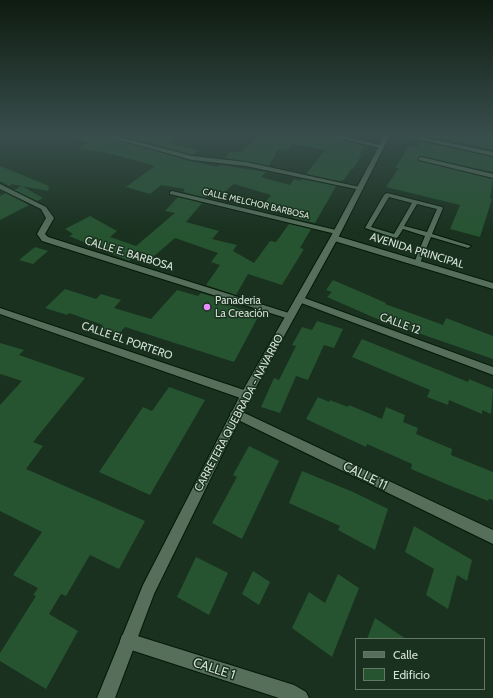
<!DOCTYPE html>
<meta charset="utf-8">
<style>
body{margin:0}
#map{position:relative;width:493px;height:698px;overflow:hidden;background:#19311e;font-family:Cabin,sans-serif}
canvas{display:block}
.legend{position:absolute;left:355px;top:638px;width:130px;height:52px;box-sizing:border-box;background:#19311e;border:1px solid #637767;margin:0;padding:5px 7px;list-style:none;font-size:12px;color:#d3e1d5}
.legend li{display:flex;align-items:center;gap:8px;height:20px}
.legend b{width:20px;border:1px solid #637767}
</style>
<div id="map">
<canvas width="493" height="698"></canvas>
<ul class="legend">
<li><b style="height:5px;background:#556f5a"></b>Calle</li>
<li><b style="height:11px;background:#265431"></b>Edificio</li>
</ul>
</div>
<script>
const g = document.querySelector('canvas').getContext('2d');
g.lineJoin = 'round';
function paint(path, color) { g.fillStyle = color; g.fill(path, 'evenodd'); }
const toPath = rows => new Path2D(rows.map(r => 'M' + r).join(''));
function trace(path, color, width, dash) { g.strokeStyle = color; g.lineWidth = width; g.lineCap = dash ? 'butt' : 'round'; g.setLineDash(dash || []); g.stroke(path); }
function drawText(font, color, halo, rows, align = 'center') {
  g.font = font + ' Cabin,sans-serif'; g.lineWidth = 3; g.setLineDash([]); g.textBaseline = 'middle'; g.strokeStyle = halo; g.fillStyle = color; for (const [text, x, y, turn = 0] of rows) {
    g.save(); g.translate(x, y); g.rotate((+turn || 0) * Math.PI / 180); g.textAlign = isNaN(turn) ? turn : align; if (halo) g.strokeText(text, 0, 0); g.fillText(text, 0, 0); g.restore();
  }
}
const building = toPath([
 [69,135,101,135,186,160,218,167,220,165,266,172,261,177,290,185,294,179,301,181,302,179,336,186,315,223,293,218,297,214,267,206,268,205,264,204,271,195,234,184,217,198,208,196,207,198,183,192,185,189,161,185,150,194,126,187,155,166,112,154,80,148,87,143],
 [119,135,178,135,168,143,200,150,192,155],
 [260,135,323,135,364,146,360,154,362,154,353,169,351,169,344,180,339,181,306,174,325,150,293,144,286,151,278,149,269,166,225,158,231,151,242,152],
 [421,135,493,137,493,150],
 [419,141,493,157,493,172,421,156,418,158,419,161,493,179,490,198,492,199,480,237,450,229,460,205,386,187,399,168,395,168,408,148,412,146,418,147],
 [0,166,49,186,48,191,11,184,10,186,0,181],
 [22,186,43,198,37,201,14,190],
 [6,193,29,205,0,220,0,196],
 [178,197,202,203,186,222,219,231,212,239,237,245,233,251,254,263,270,241,276,242,289,224,311,229,300,248,304,249,282,285,248,274,236,295,206,285,220,265,211,262,218,253,175,238,153,257,140,252,129,261,69,236,73,234,65,229,90,216,117,231,110,237,136,246,175,213,165,211],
 [35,247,48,251,33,264,19,260],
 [333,280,386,303,385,304,416,315,443,325,446,318,493,336,493,359,375,318,327,297,332,292,326,290],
 [65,289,96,299,101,294,121,300,114,308,151,319,177,290,198,296,201,293,231,302,229,305,248,311,247,314,258,317,234,362,125,327,118,335,99,329,103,325,69,313,67,315,45,308],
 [317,321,343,329,334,348,324,345,308,380,296,376,280,413,261,407,274,378,279,380,296,346,292,345,302,327,312,330],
 [362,339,468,382,469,379,493,389,491,414,482,410,482,414,449,400,448,405,427,397,430,390,352,357],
 [0,343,24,350,19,355,85,378,33,442,43,446,26,469,145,521,119,569,90,555,66,596,61,594,49,614,78,631,46,689,0,661,0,653,36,596,33,595,38,588,13,575,42,532,0,511,0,405,22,381,0,374],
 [169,387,205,400,150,495,99,472,143,407,152,411],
 [318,397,329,402,330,400,348,407,349,405,382,419,386,407,405,415,403,422,418,428,416,434,452,449,451,455,493,472,493,500,489,499,488,501,451,486,411,469,412,464,367,444,366,447,306,419],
 [249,446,279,461,242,539,212,523,237,477,233,475],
 [302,471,353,492,388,509,375,550,338,530,340,526,289,503],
 [414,526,472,560,467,581,457,575,448,609,426,595,434,569,405,552],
 [196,557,228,573,209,615,177,597],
 [253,571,270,582,259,605,242,594],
 [338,574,359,588,332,657,292,628,309,592,325,603],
 [375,618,406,639,367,639]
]);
const service = toPath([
 [387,193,442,207,443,208,432,234,471,246,468,248,431,237,420,263,417,265,415,264,414,263,425,236,403,229,398,237,396,238,365,228,384,195,387,193],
 [389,197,412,203,394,234,371,227,389,197],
 [417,204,437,209,427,232,404,226,417,204]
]);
const minor = toPath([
 [102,135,112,135,192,156,246,162,364,188,361,190,246,166,192,160,102,135],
 [324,135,336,135,384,146,381,148,324,135],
 [400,135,412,135,493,152,493,156,400,135],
 [421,157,493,174,493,178,419,160,419,158,421,157],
 [0,184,46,207,54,218,45,234,48,237,292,314,294,316,292,318,286,318,42,241,37,234,46,218,41,209,0,189,0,184],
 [172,191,336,230,340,232,336,234,170,194,170,192,172,191],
 [331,236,337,236,493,283,493,289,331,240,331,236],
 [299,296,493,367,493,375,296,301,295,299,299,296],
 [0,308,250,392,251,395,250,398,246,400,0,314,0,308],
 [236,409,493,530,493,544,232,417,230,414,232,411,236,409],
 [128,633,294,685,306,692,309,698,279,698,128,649,122,647,120,641,122,635,128,633]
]);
const tertiary = toPath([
 [385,135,390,135,338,238,250,398,154,594,115,698,97,698,143,585,242,392,330,238,385,135]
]);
const markers = [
 [207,307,4,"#e98dfe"]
];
const farStreetnames = [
 ["CALLE MELCHOR BARBOSA",256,204,13]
];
const streetNames = [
 ["AVENIDA PRINCIPAL",417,251,17],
 ["CALLE E. BARBOSA",129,254,17],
 ["CALLE 12",400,324,20],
 ["CALLE EL PORTERO",127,341,19],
 ["CARRETERA QUEBRADA - NAVARRO",239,413,-62]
];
const poiNames = [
 ["Panaderia",215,301],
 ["La Creación",215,314]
];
const nearStreetnames = [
 ["CALLE 11",365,476,26],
 ["CALLE 1",214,669,18]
];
paint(building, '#265431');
trace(service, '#031908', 2);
trace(minor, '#031908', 2);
trace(tertiary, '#031908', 2);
paint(service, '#556f5a');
paint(minor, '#556f5a');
paint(tertiary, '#556f5a');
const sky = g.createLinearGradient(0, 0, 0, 233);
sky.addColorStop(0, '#0e1b10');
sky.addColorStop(0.58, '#384e4c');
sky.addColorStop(1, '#384e4c00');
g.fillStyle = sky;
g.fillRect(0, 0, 493, 233);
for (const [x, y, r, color] of markers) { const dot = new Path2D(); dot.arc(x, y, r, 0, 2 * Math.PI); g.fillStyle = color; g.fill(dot); trace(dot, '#19311e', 1.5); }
drawText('9px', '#d3e1d5', '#19311e', farStreetnames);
drawText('11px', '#d3e1d5', '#19311e', streetNames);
drawText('11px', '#d3e1d5', '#19311e', poiNames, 'left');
drawText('13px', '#d3e1d5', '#19311e', nearStreetnames);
</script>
